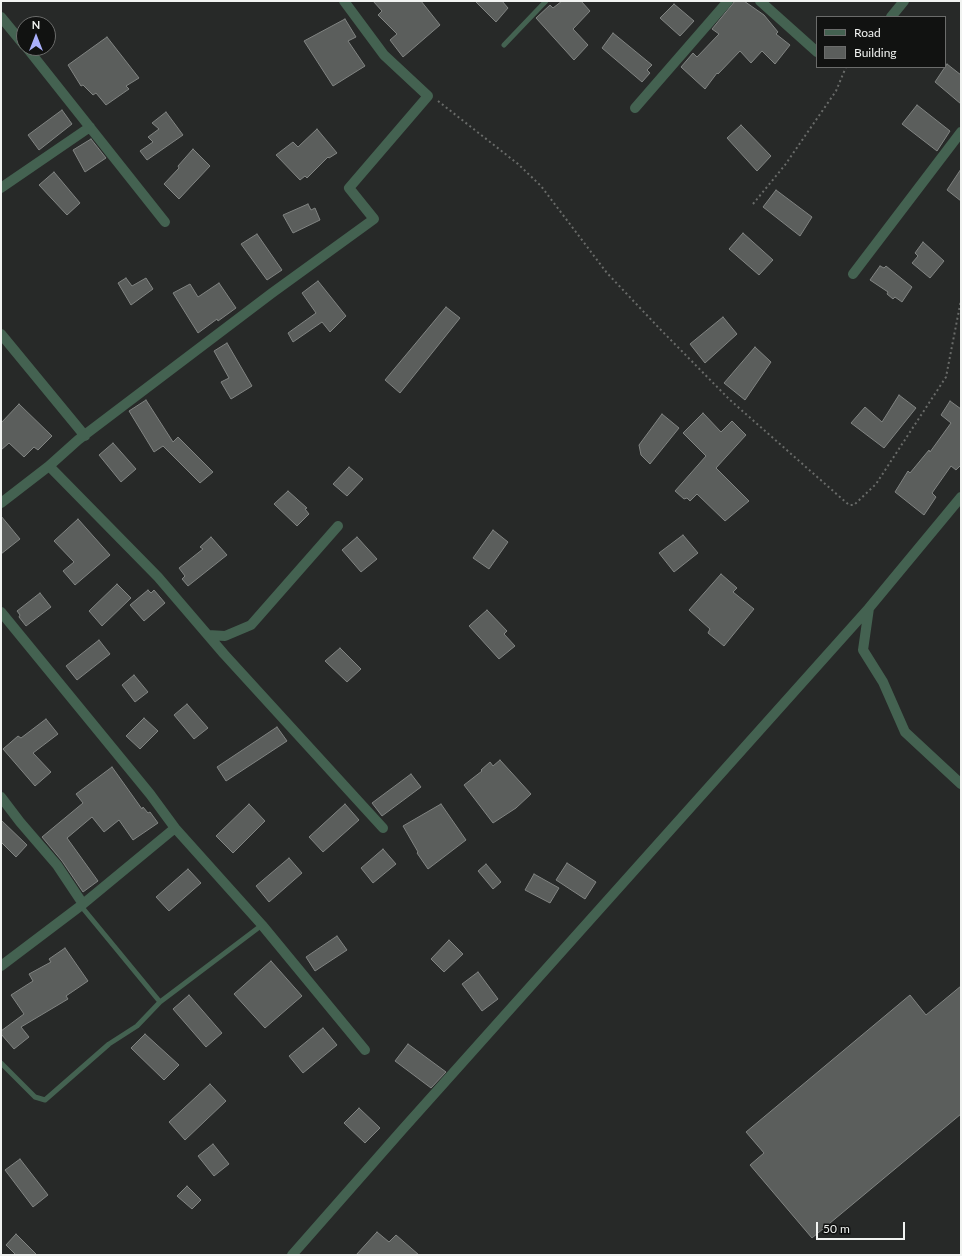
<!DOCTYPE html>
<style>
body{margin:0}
#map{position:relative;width:962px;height:1256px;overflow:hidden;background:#272928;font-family:Lato,sans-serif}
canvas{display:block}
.frame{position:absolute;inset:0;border:2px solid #f1f3f1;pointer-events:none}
.legend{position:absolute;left:816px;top:16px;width:130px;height:52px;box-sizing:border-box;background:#111211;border:1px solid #6b6c6b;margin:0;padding:5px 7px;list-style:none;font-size:12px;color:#f1f3f1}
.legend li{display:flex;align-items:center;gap:8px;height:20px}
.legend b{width:20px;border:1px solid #6b6c6b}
.north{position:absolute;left:16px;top:16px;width:40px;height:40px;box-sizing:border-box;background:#111211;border:1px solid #6b6c6b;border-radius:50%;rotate:0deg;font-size:11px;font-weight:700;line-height:16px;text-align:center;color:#f1f3f1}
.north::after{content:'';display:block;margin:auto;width:14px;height:18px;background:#aab0fc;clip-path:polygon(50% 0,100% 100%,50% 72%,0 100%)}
.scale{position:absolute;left:816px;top:1222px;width:89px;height:18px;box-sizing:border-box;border:2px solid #f1f3f1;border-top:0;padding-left:5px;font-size:12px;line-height:14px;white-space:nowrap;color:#f1f3f1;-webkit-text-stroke:3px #111211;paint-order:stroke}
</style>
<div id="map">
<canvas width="962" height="1256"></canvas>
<div class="frame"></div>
<ul class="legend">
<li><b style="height:5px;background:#446251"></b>Road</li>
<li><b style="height:11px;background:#5b5e5c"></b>Building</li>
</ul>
<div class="north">N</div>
<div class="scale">50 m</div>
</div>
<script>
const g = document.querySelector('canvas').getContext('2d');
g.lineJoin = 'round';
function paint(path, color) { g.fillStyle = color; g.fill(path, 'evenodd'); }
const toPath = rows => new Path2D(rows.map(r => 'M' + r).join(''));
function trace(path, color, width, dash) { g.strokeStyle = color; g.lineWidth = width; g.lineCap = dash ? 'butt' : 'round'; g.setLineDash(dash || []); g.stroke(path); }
const building = toPath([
 [373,1,421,1,440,25,403,57,390,40,397,34,378,15,382,11,373,1],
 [475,1,502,1,508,8,496,22,475,1],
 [562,1,581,1,590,11,573,29,588,45,574,60,536,18,550,5,553,8,562,1],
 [735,1,744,1,764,15,778,32,776,34,790,45,775,64,762,51,751,63,740,51,718,74,717,73,705,89,681,67,693,53,697,57,719,34,712,29,735,1],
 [674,4,694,21,680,36,660,18,674,4],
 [345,19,356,37,348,41,365,66,333,86,304,41,345,19],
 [613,33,652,65,647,70,650,73,642,82,602,48,613,33],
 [107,37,139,78,126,86,129,89,106,105,96,93,93,95,83,85,81,86,68,65,107,37],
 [947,64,961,75,961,104,935,82,947,64],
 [917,105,950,131,937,151,902,124,917,105],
 [62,110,72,124,39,150,28,135,62,110],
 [166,112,183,135,147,160,140,151,153,142,148,137,159,129,152,123,166,112],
 [741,125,771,156,757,171,727,138,741,125],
 [317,129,337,153,329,158,328,157,307,178,305,176,300,180,276,155,293,142,298,147,317,129],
 [91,139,106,158,85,172,73,150,91,139],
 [193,149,210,166,179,199,164,184,179,168,178,166,193,149],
 [961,169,961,201,947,190,961,169],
 [54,172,80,203,67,215,39,185,54,172],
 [776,190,812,217,800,236,763,207,776,190],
 [308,204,311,210,315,208,320,220,293,233,283,215,308,204],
 [743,233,773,260,759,275,729,249,743,233],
 [257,234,282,270,267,280,241,244,257,234],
 [923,242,944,261,930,278,912,263,918,256,915,253,923,242],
 [880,266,884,268,886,266,912,287,902,302,895,297,893,299,887,294,888,292,870,280,880,266],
 [126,278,132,286,146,278,153,289,131,305,118,283,126,278],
 [318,281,346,316,330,332,322,322,293,342,288,333,316,313,302,293,318,281],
 [219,283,236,308,218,321,217,319,198,333,173,293,190,284,198,297,219,283],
 [446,307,460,318,400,393,385,380,446,307],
 [723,317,737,334,705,363,690,344,723,317],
 [227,343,252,386,231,399,221,382,229,378,214,351,227,343],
 [755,347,771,362,745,400,724,383,755,347],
 [899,395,916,408,884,448,851,423,865,407,882,422,899,395],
 [146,400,173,442,178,437,213,472,200,483,163,446,154,452,129,411,146,400],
 [950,401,961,409,961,465,956,470,951,466,932,493,936,497,924,515,895,492,908,471,910,473,929,450,930,452,951,423,941,415,950,401],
 [19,404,52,436,38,450,34,447,24,457,9,443,1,450,1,423,19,404],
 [703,413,721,432,732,421,746,435,716,468,749,501,725,521,697,494,690,501,687,498,684,499,675,491,706,456,683,433,703,413],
 [662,414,679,428,650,464,641,455,639,445,662,414],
 [113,443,136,469,121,482,99,455,113,443],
 [349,467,363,479,347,496,333,484,349,467],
 [288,491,307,508,305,509,309,514,297,526,274,504,288,491],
 [1,516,20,539,1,554,1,516],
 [78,519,110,555,75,585,63,571,74,562,54,541,78,519],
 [493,530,508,542,489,569,473,558,493,530],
 [683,535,698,553,674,572,659,553,683,535],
 [211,537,227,555,188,586,182,579,185,576,179,568,203,549,200,547,211,537],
 [357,537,377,559,361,572,342,550,357,537],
 [721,574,737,588,733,592,754,609,724,646,708,633,710,629,689,610,721,574],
 [117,584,131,598,102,626,89,611,117,584],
 [148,590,151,593,154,590,165,603,144,621,130,605,148,590],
 [40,593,51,607,26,626,19,617,20,615,17,611,40,593],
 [487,610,507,631,504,634,515,646,499,659,469,626,487,610],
 [99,640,110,654,77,680,66,666,99,640],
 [340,648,361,669,347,682,325,661,340,648],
 [134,675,148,692,135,702,122,685,134,675],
 [187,704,208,728,194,739,174,715,187,704],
 [144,718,158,731,140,749,126,736,144,718],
 [46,719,58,734,33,753,51,772,35,786,3,749,18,736,21,738,46,719],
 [277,727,287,741,226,781,217,767,277,727],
 [500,760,531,794,516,808,493,823,464,785,482,771,481,770,490,762,493,766,500,760],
 [112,767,142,809,143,807,148,813,150,812,158,823,133,840,119,820,104,832,92,817,67,838,98,881,83,892,62,861,42,837,83,803,76,794,112,767],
 [411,774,421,787,382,816,372,803,411,774],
 [249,804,265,821,233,853,216,836,249,804],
 [345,804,359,820,323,852,309,837,345,804],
 [441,804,466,840,428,869,417,853,418,852,403,826,441,804],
 [1,820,27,845,16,857,1,842,1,820],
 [383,849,396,864,373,883,361,868,383,849],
 [289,858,302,873,269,902,256,886,289,858],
 [567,863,596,882,585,899,556,880,567,863],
 [486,864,501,882,493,889,478,871,486,864],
 [188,869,201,883,169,911,156,897,188,869],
 [534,874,559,888,550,903,525,890,534,874],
 [337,936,347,950,315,971,306,957,337,936],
 [449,940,463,954,444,972,431,959,449,940],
 [65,948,88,981,66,996,68,999,21,1027,29,1037,14,1049,1,1034,1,1031,24,1014,11,995,33,981,29,974,51,962,49,959,65,948],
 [271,961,302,996,265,1028,234,994,271,961],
 [478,972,498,999,482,1011,462,984,478,972],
 [961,986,961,1114,812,1238,750,1165,764,1153,746,1132,910,995,926,1015,961,986],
 [189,995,222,1033,206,1047,173,1009,189,995],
 [323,1028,337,1045,303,1073,289,1056,323,1028],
 [145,1034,179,1065,164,1080,131,1048,145,1034],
 [408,1044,446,1072,431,1088,395,1061,408,1044],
 [210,1084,226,1101,185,1140,169,1122,210,1084],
 [359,1108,380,1128,365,1143,344,1123,359,1108],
 [213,1144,229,1164,214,1176,198,1156,213,1144],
 [20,1159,48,1195,33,1207,5,1170,20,1159],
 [187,1186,201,1200,192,1209,177,1196,187,1186],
 [377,1232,389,1242,396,1235,419,1255,356,1255,377,1232],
 [16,1234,37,1255,16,1255,6,1245,16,1234]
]);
const path = toPath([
 [438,101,518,164,541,186,607,273,659,328,730,400,849,505,854,505,876,484,946,377,961,300],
 [753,204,785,165,836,91,846,67]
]);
const lane = toPath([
 [504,45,546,1],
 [81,906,160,1002],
 [1,1063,35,1097,45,1100,109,1044,137,1026,160,1002,262,925]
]);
const street = toPath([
 [760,1,817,52],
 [1,17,24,45],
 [891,17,904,1],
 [27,48,165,222],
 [635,108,728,1],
 [1,188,90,127],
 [853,274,961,132],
 [1,334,85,436],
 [49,466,158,577,224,654,383,828],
 [961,497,869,608,863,650,883,682,905,732,961,784],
 [1,503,49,466,78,440,272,293,374,219,349,188,428,96,384,55,344,1],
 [1,612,150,794,175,828,262,925,365,1050],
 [208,635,225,636,251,625,338,526],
 [1,797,20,822,57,865,83,904,175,828],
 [1,966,83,904],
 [292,1255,402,1130,869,608]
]);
paint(building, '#5b5e5c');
trace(building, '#818482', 1);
trace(path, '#696b69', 2, [2, 3]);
trace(lane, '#446251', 5);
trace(street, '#446251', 10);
</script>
